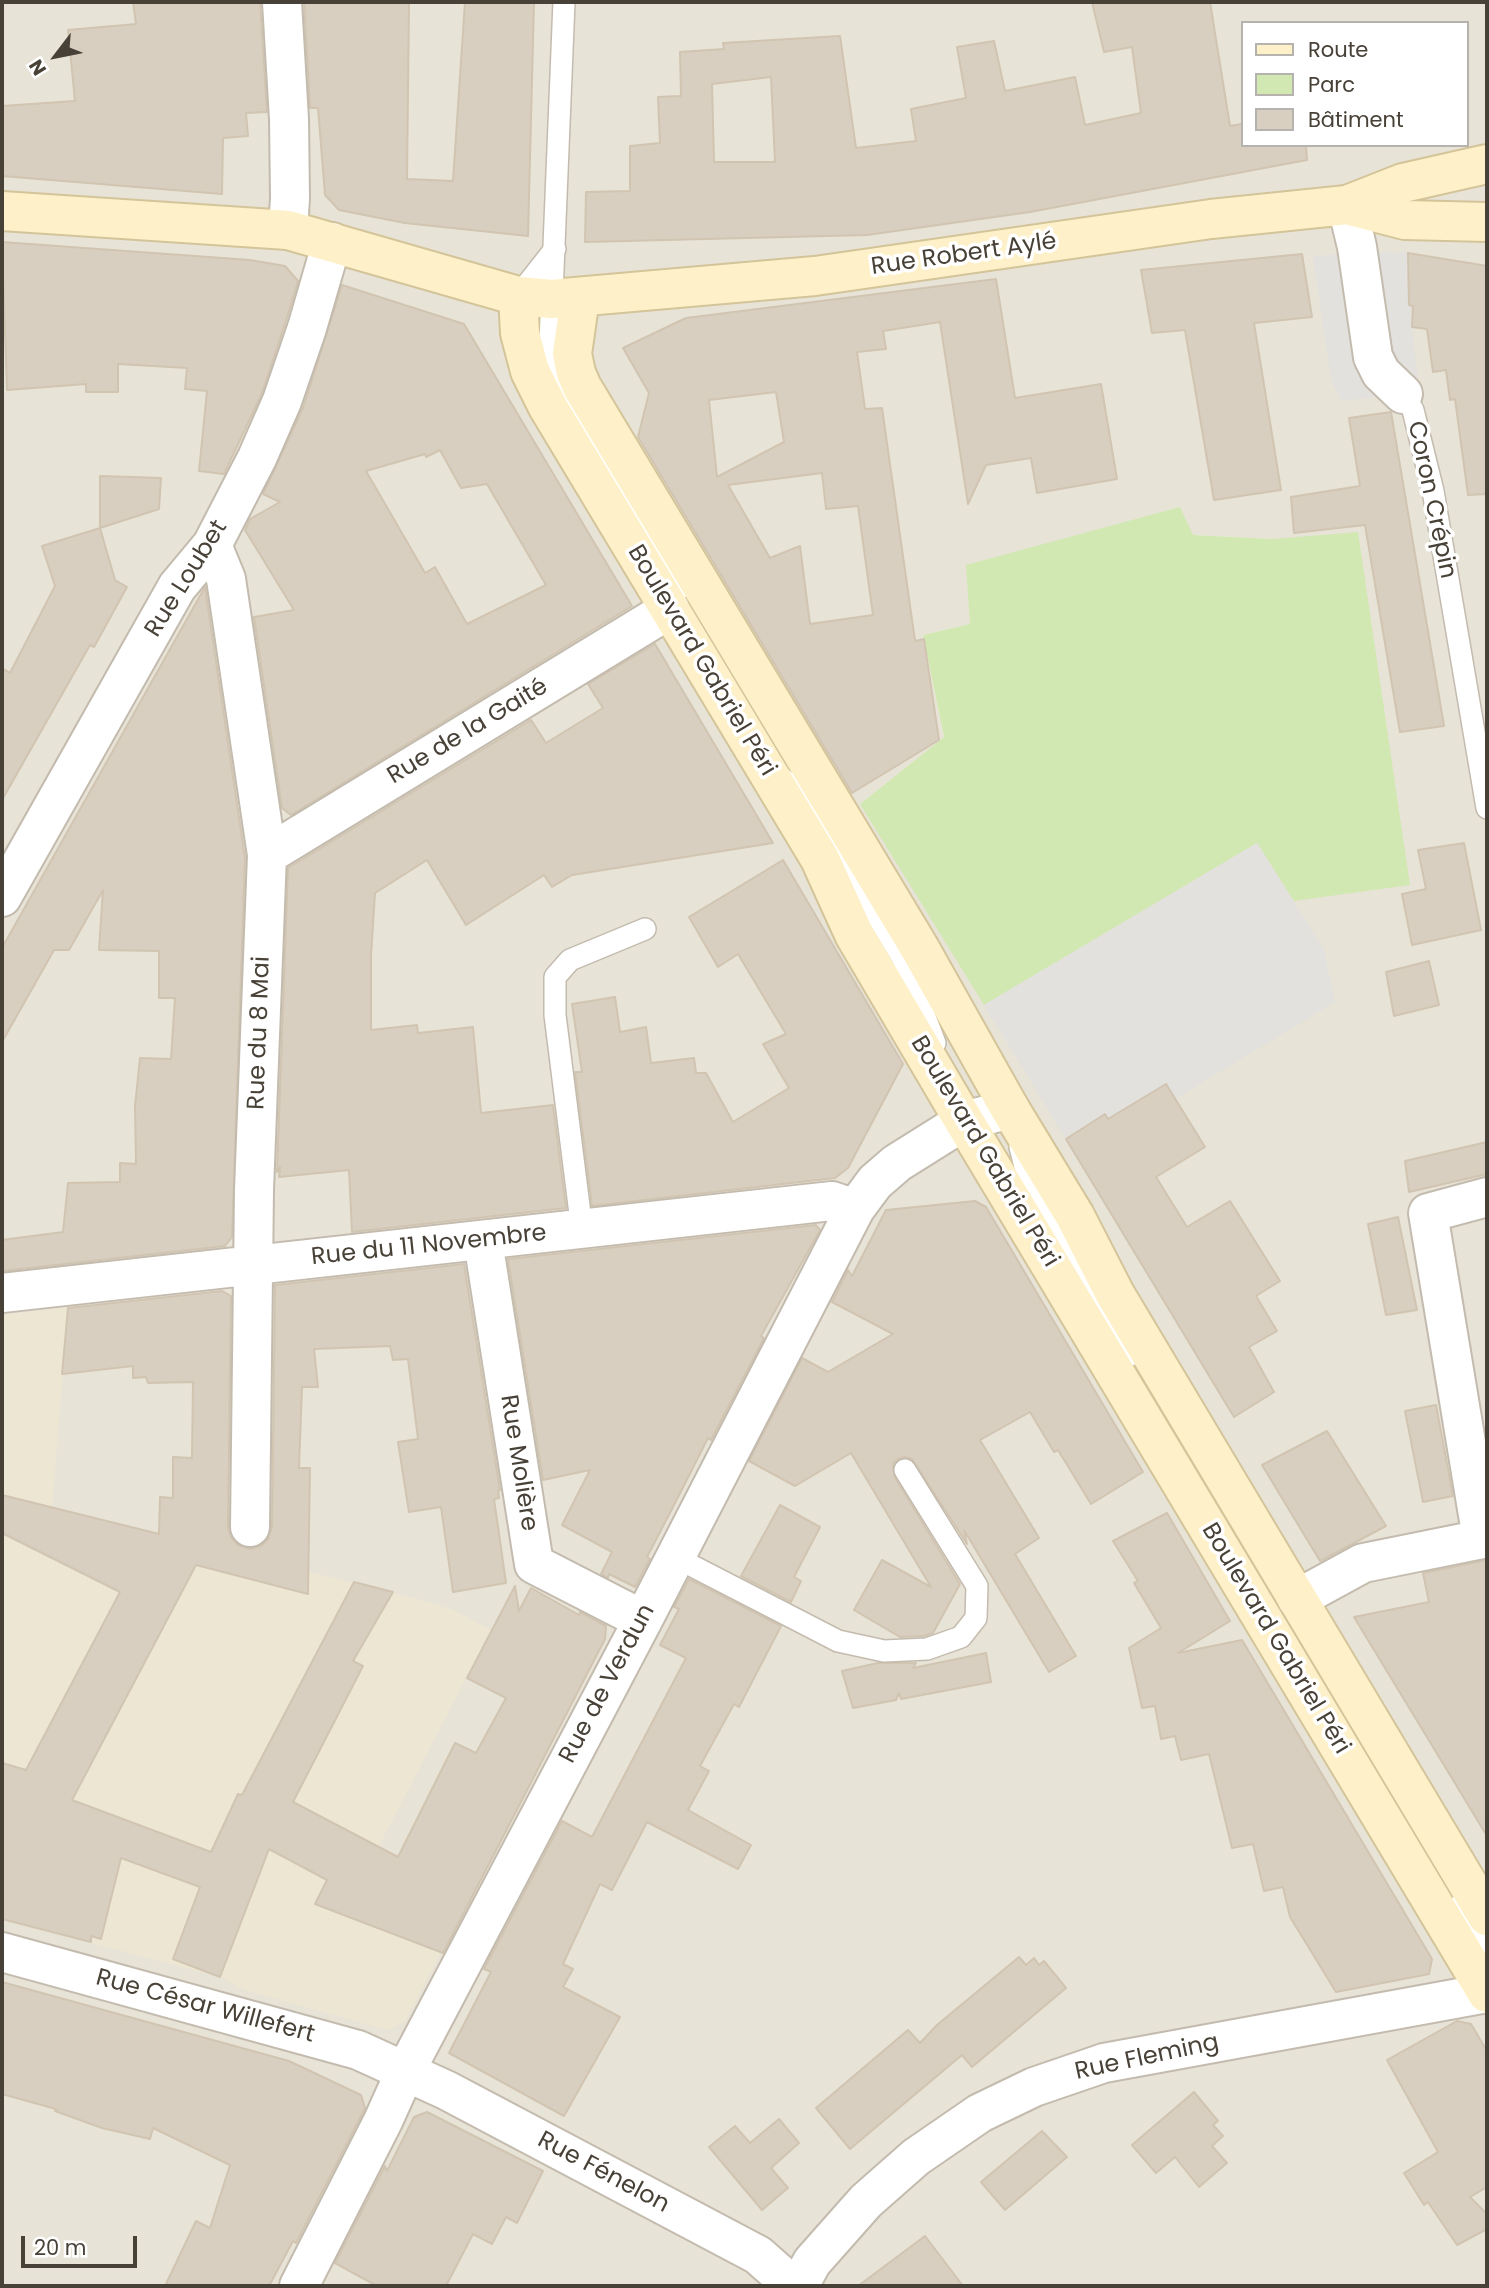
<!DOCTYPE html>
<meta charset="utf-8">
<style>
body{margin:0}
#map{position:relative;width:1489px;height:2288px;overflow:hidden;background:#f4f1e9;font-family:Poppins,sans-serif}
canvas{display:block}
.frame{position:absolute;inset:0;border:4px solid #484137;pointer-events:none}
.legend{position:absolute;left:1241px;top:21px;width:228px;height:126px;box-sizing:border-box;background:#fff;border:2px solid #b6b3af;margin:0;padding:9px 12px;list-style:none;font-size:21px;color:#484137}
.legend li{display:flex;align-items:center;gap:14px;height:35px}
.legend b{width:35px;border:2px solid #b6b3af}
.north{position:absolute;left:21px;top:21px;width:70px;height:70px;-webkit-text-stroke:5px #fff;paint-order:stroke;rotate:238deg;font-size:19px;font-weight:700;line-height:28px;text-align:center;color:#484137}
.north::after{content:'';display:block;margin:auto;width:24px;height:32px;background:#484137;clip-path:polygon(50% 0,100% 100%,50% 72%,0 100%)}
.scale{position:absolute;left:21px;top:2236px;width:116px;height:32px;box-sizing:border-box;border:4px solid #484137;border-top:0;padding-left:9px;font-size:21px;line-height:24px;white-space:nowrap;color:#484137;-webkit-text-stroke:5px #fff;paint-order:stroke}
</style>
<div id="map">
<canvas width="1489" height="2288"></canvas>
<div class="frame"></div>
<ul class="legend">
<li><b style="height:9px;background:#fef1c9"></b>Route</li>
<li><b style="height:19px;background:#d1e8b2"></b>Parc</li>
<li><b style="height:19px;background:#d9cfc1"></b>Bâtiment</li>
</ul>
<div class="north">N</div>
<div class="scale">20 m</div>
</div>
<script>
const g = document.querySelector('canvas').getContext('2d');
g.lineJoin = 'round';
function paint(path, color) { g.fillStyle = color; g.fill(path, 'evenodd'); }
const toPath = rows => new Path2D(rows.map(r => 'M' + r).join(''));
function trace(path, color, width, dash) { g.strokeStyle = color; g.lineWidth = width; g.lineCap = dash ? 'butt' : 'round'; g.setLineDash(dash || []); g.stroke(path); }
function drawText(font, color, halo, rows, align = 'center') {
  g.font = font + ' Poppins,sans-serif'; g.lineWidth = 7; g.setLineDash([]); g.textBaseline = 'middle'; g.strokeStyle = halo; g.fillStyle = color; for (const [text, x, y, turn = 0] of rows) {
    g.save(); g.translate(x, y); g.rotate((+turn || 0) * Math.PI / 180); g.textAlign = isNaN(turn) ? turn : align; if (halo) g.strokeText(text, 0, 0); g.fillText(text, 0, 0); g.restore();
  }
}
const residential = toPath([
 [2,2,1487,2,1487,2286,2,2286],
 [1242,23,1466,23,1466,145,1242,145],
 [1193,535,1274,539,860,804,944,737,923,635,970,624]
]);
const education = toPath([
 [68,1307,52,1507,417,1599,453,1610,491,1630,364,1875,454,1926,405,2022,388,2030,245,1990,220,1977,2,1919,2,1315]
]);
const green = toPath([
 [1180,507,1193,535,1274,539,1358,532,1410,885,1294,901,1257,843,984,1005,860,804,944,737,923,635,970,624,966,565]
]);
const parking = toPath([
 [1381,252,1408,253,1409,305,1413,306,1412,327,1418,382,1403,394,1341,401,1331,381,1313,256],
 [1257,843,1324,950,1335,1002,1118,1134,1105,1114,1066,1139,984,1005]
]);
const building = toPath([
 [133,2,260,2,267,112,246,113,248,136,223,138,222,194,2,176,2,106,75,101,68,30,136,24,133,2],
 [304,2,409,2,407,179,453,181,465,2,534,2,528,236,405,223,339,210,325,195,318,108,310,108,304,2],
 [1092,2,1210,2,1230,126,1242,124,1242,145,1306,145,1307,160,1030,212,867,235,585,242,586,192,630,191,630,146,660,143,658,97,681,96,680,52,724,49,723,43,840,36,856,148,916,141,911,109,966,98,957,47,994,41,1005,91,1075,77,1085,125,1141,113,1132,47,1104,52,1092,2],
 [771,77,775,162,714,162,712,84,771,77],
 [2,242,250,260,285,266,298,281,286,321,262,393,224,474,199,471,207,391,185,389,187,368,118,364,118,392,86,392,86,384,7,390,2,242],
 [1408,253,1487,266,1487,494,1468,495,1455,399,1450,400,1446,370,1433,372,1427,329,1412,327,1413,306,1409,305,1408,253],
 [1302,254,1312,317,1254,323,1281,490,1214,500,1185,330,1152,333,1141,270,1302,254],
 [996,279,1015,398,1101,384,1117,479,1037,493,1031,458,986,465,968,504,940,322,883,331,886,349,857,352,865,409,882,408,915,641,924,639,939,740,852,793,638,437,649,393,623,348,686,318,996,279],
 [776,392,784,442,717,477,709,400,776,392],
 [822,473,826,509,858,506,873,615,810,624,800,546,770,558,728,485,822,473],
 [342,285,464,324,632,606,291,815,282,808,254,617,294,610,245,530,250,519,280,502,263,494,303,408,342,285],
 [440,450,461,488,487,484,546,585,467,624,435,567,425,573,366,471,425,454,426,457,440,450],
 [1391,412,1444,726,1400,732,1365,525,1294,533,1291,497,1360,486,1349,418,1391,412],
 [100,476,161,478,159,509,100,528,115,580,127,587,94,647,90,645,2,800,2,668,10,673,55,586,42,546,100,528,100,476],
 [205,587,245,858,232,1237,225,1246,2,1271,2,1240,63,1232,68,1183,120,1182,120,1163,136,1164,135,1106,140,1058,171,1059,175,998,159,998,159,951,99,950,103,890,69,950,54,950,2,1042,2,948,205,587],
 [655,644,773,843,572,875,552,887,544,875,466,925,427,860,375,893,371,956,371,1030,417,1025,418,1033,473,1027,481,1113,553,1105,566,1208,352,1232,349,1170,279,1177,280,1167,277,1172,288,868,531,720,546,743,603,708,588,684,655,644],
 [1464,843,1481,930,1412,945,1402,894,1426,889,1418,850,1464,843],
 [783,860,903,1064,848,1168,835,1178,592,1206,575,1072,582,1072,572,1004,615,997,620,1032,646,1027,651,1063,694,1058,696,1073,706,1073,733,1122,789,1088,763,1044,786,1034,738,954,718,967,689,917,783,860],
 [1429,961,1439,1005,1394,1016,1386,972,1429,961],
 [1166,1084,1205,1147,1156,1177,1187,1227,1230,1201,1280,1281,1256,1296,1277,1331,1249,1347,1274,1392,1234,1417,1066,1139,1105,1114,1108,1119,1166,1084],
 [1487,1142,1487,1174,1409,1192,1405,1161,1487,1142],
 [975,1201,986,1207,1143,1472,1091,1504,1058,1450,1054,1452,1030,1412,980,1440,1039,1538,1015,1554,1076,1656,1049,1672,964,1530,967,1544,912,1459,905,1457,898,1459,893,1464,894,1476,960,1584,933,1633,924,1636,900,1637,854,1610,882,1560,931,1587,851,1453,795,1486,749,1461,802,1358,828,1372,893,1334,832,1302,848,1270,852,1276,886,1210,975,1201],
 [1398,1217,1417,1310,1386,1315,1368,1224,1398,1217],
 [816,1225,820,1230,761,1336,764,1338,711,1440,708,1438,673,1507,647,1557,650,1559,635,1587,609,1574,608,1578,601,1574,612,1552,562,1525,590,1470,543,1480,508,1259,816,1225],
 [464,1264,500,1490,498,1491,499,1498,494,1499,506,1583,453,1592,441,1507,409,1512,398,1442,418,1439,408,1359,393,1360,390,1346,314,1349,318,1387,302,1387,299,1468,310,1468,308,1594,196,1565,72,1800,211,1852,238,1794,242,1795,354,1582,393,1592,353,1661,363,1666,293,1802,398,1857,455,1743,476,1753,506,1698,467,1678,515,1586,519,1611,531,1588,579,1615,580,1612,606,1626,605,1639,443,1953,315,1904,327,1880,269,1849,220,1977,173,1959,200,1887,121,1858,101,1939,91,1936,91,1942,2,1919,2,1763,26,1770,120,1592,2,1533,2,1495,159,1534,160,1497,173,1498,173,1457,192,1458,193,1382,148,1383,146,1377,133,1378,133,1366,62,1374,68,1308,222,1291,231,1296,228,1527,231,1537,238,1545,250,1549,261,1546,268,1539,272,1527,275,1285,464,1264],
 [1436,1405,1453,1496,1423,1502,1405,1411,1436,1405],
 [1327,1431,1386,1526,1320,1561,1262,1465,1327,1431],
 [780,1505,820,1527,794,1577,801,1581,791,1602,741,1576,780,1505],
 [1167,1513,1230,1621,1178,1653,1242,1640,1432,1959,1429,1974,1336,1992,1290,1917,1283,1887,1264,1891,1253,1844,1232,1848,1209,1754,1181,1760,1175,1736,1161,1739,1155,1706,1142,1708,1129,1648,1161,1628,1134,1583,1138,1581,1113,1541,1167,1513],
 [1487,1560,1487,1836,1354,1617,1429,1602,1423,1573,1487,1560],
 [689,1579,781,1626,739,1707,734,1704,700,1766,709,1771,688,1810,751,1845,738,1869,647,1822,612,1890,600,1884,563,1964,573,1969,563,1987,620,2017,564,2116,449,2053,491,1972,484,1969,562,1821,592,1837,686,1658,660,1645,679,1609,674,1607,689,1579],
 [986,1653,991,1682,901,1699,899,1693,896,1700,853,1708,842,1671,878,1663,916,1663,913,1668,986,1653],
 [1019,1957,1026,1965,1034,1958,1039,1965,1044,1961,1066,1988,972,2067,962,2055,850,2149,816,2108,908,2030,920,2043,937,2025,1019,1957],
 [2,1982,289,2061,361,2095,365,2108,363,2112,296,2243,293,2241,269,2286,165,2286,196,2221,210,2228,230,2165,153,2128,150,2139,102,2128,55,2111,56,2109,2,2094,2,1982],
 [1457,2021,1471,2024,1487,2051,1487,2187,1470,2197,1487,2214,1487,2229,1457,2245,1428,2202,1424,2205,1404,2173,1438,2152,1387,2060,1457,2021],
 [1194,2092,1218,2121,1213,2125,1223,2136,1212,2146,1227,2163,1199,2187,1175,2157,1156,2173,1132,2145,1194,2092],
 [427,2112,543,2171,517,2223,506,2217,492,2244,473,2234,446,2286,377,2286,335,2263,385,2166,387,2171,414,2117,427,2112],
 [779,2119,799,2143,771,2168,788,2188,762,2210,709,2147,735,2126,750,2143,779,2119],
 [1042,2131,1067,2157,1005,2210,981,2182,1042,2131],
 [925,2236,963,2286,858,2286,925,2236]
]);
const service = toPath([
 [564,2,550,343,554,371,572,409,680,588],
 [518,296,555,249],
 [1403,394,1413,410,1433,491,1487,808],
 [783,779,805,796,902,957,935,1043],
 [1020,1147,1034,1202,1130,1355],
 [582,1230,555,1015,555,977,570,960,645,929],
 [675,1557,838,1641,884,1651,927,1649,961,1637,976,1618,977,1586,905,1470],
 [1460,1905,1487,1951]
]);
const minor = toPath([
 [1347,205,1357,247,1373,357,1381,373,1403,394],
 [212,545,226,579,267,855,254,1190,250,1527],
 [267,855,670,609],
 [2,897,177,587,212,545,257,458,282,401,307,328,332,242],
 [483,1241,534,1564,643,1620],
 [2,1293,832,1201,855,1209],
 [1297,1599,1363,1563,1482,1539,1428,1213,1487,1197],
 [2,1952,358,2050,446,2090,758,2255,793,2286],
 [299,2286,383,2121,406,2070,643,1620,855,1209,875,1182,897,1163,964,1121,1010,1109],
 [799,2286,812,2262,866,2201,916,2157,980,2113,1034,2087,1104,2063,1487,1993]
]);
const tertiary = toPath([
 [282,2,289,119,290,198,288,230]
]);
const secondary = toPath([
 [1347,205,1405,220,1487,222],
 [2,211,288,230,518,296,552,299,815,276,1211,219,1347,205,1403,183,1487,164],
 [518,296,520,333,530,371,548,407,820,859,854,934,964,1121,1487,1993],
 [580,297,572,354,576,373,582,387,919,947,1010,1109,1075,1216,1115,1294,1487,1916]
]);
const streetNames = [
 ["Rue Robert Aylé",964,255,-8],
 ["Coron Crépin",1431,500,78],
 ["Rue Loubet",187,579,-58],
 ["Boulevard Gabriel Péri",701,661,59],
 ["Rue de la Gaité",468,732,-31],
 ["Rue du 8 Mai",260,1033,-88],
 ["Boulevard Gabriel Péri",984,1152,59],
 ["Rue du 11 Novembre",429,1246,-6],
 ["Rue Molière",518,1463,81],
 ["Boulevard Gabriel Péri",1275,1639,59],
 ["Rue de Verdun",608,1684,-62],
 ["Rue César Willefert",205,2007,15],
 ["Rue Fleming",1147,2058,-12],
 ["Rue Fénelon",603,2173,28]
];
paint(residential, '#e8e3d7');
paint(education, '#ede6d3');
paint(green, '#d1e8b2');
paint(parking, '#e3e1dd');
paint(building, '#d9cfc1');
trace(building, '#d1c4b1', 2);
trace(service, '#c3bbae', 24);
trace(minor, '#c3bbae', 42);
trace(tertiary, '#c3bbae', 42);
trace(secondary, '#d4c499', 42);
trace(service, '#fff', 21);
trace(minor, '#fff', 38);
trace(tertiary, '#fff', 38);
trace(secondary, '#fef1c9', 38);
drawText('24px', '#484137', '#fff', streetNames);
</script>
